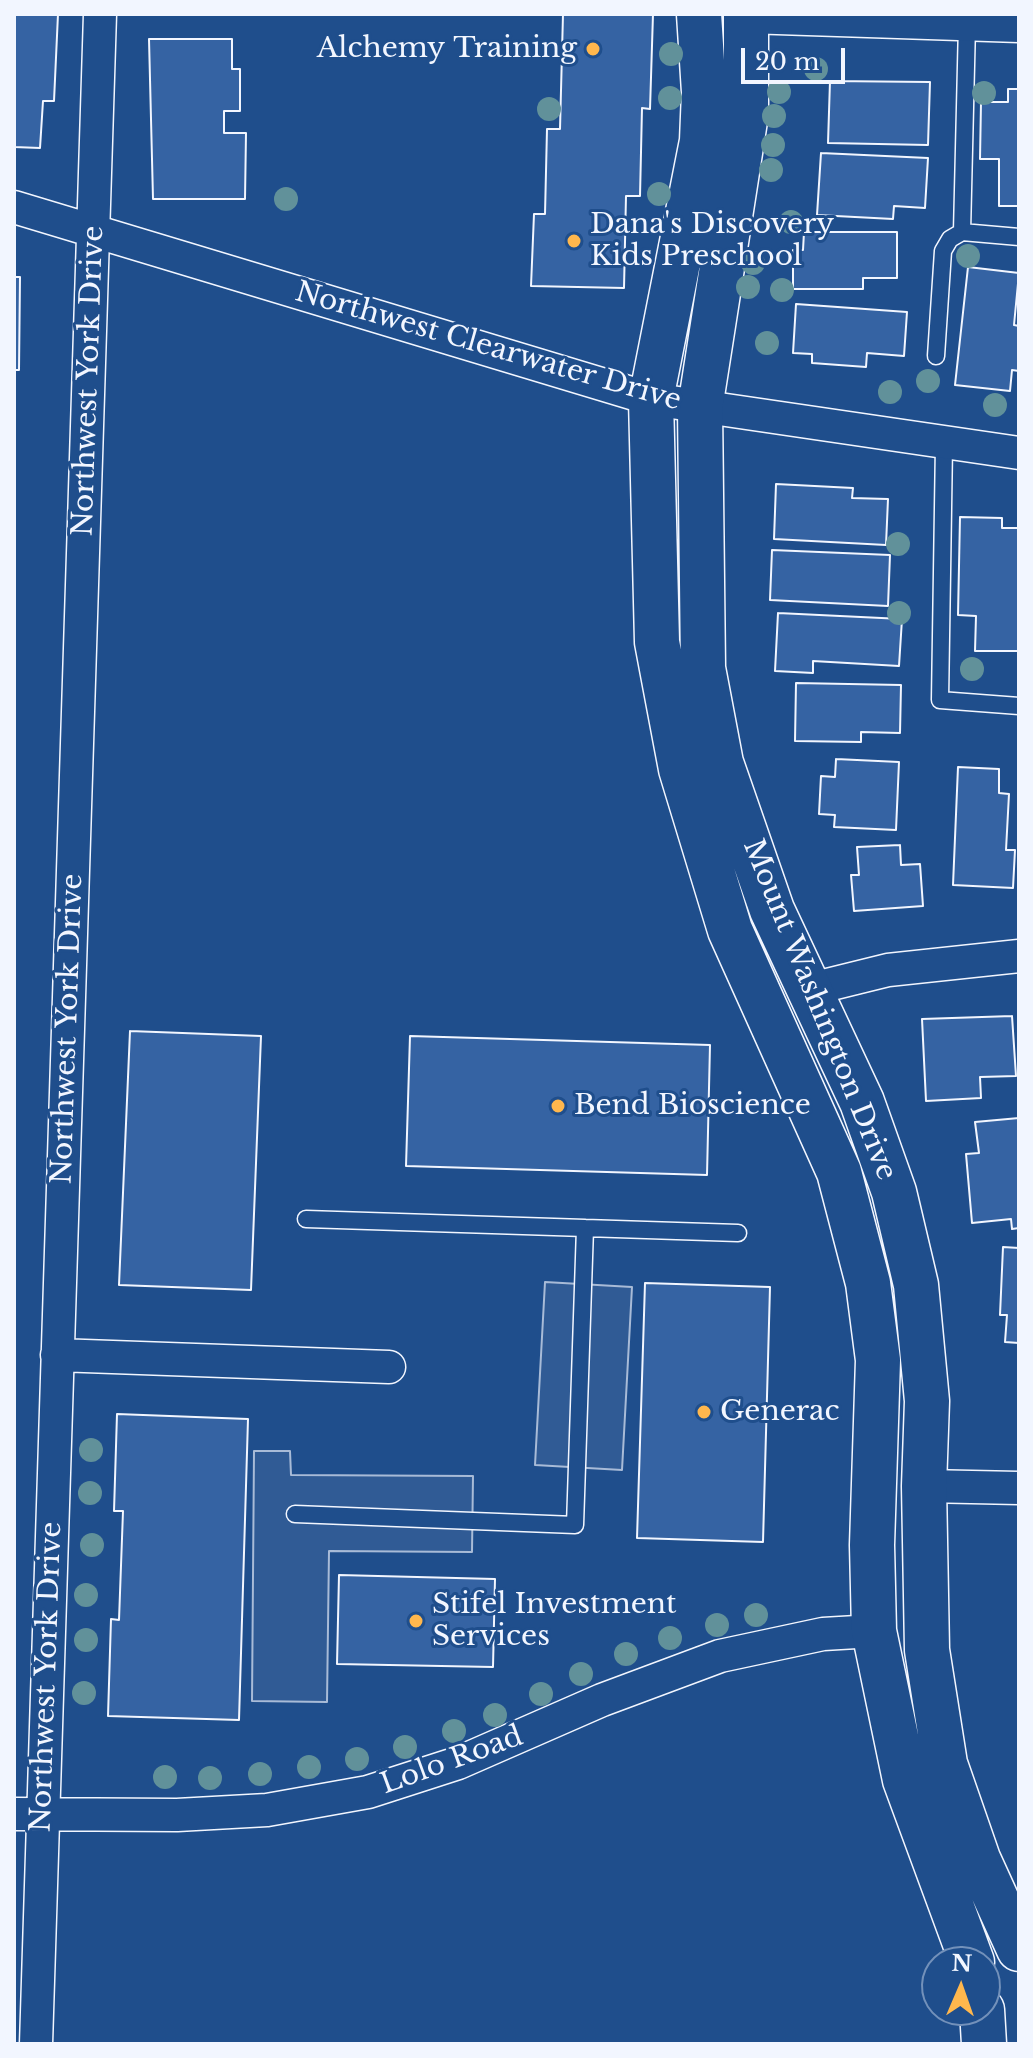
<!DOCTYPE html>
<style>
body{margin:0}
#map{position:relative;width:1033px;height:2058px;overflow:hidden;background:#1f4e8c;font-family:"Libre Baskerville",serif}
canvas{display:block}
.frame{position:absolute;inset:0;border:16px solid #f2f6ff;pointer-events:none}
.north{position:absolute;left:921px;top:1946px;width:80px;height:80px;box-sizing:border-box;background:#1f4e8c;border:2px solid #7391ba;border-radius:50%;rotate:2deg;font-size:22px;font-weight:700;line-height:32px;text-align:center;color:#f2f6ff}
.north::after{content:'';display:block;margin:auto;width:28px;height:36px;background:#ffb74d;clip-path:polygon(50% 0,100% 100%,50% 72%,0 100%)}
.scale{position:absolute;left:741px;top:48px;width:104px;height:36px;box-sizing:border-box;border:4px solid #f2f6ff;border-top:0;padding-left:10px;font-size:24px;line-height:28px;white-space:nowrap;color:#f2f6ff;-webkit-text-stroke:6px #1f4e8c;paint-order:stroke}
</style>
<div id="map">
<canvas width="1033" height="2058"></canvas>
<div class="frame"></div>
<div class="north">N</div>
<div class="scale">20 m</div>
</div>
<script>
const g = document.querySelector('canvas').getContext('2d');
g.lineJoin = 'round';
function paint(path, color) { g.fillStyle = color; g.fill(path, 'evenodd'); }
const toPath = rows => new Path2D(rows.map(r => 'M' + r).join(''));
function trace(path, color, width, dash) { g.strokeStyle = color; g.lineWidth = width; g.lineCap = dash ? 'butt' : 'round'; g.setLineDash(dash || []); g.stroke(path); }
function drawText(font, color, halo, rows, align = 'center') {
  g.font = font + ' "Libre Baskerville",serif'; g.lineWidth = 6; g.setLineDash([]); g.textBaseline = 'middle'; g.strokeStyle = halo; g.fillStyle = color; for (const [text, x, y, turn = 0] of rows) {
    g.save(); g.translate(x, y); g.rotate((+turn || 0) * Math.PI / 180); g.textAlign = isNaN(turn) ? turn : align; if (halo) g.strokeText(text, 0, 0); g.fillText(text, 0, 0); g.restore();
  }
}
const parking = toPath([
 [545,1282,632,1287,622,1470,535,1465,545,1282],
 [254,1451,290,1451,291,1475,473,1476,472,1552,329,1551,327,1702,252,1701,254,1451]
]);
const building = toPath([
 [14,14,58,14,54,101,43,101,40,148,14,147,14,14],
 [563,14,653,14,650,109,642,108,640,196,626,196,624,288,531,286,534,214,545,214,547,129,560,129,563,14],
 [149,39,232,39,232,69,240,69,240,111,224,111,224,133,246,133,245,199,153,199,149,39],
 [830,81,930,82,928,145,828,143,830,81],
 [1008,89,1019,89,1019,206,999,206,999,159,980,159,981,102,1008,102,1008,89],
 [821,153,928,158,925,208,894,206,893,219,817,215,821,153],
 [804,232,897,232,897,278,863,278,863,289,793,289,793,250,803,250,804,232],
 [968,267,1019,273,1014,325,1019,326,1019,371,1012,370,1010,391,955,385,968,267],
 [14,277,20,277,19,370,14,370,14,277],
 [796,304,907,312,904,356,867,353,866,367,812,363,812,354,793,353,796,304],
 [776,484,853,488,852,498,888,499,886,545,774,539,776,484],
 [960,517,1002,518,1002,528,1019,528,1019,651,975,651,976,616,958,615,960,517],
 [772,550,890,555,888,606,770,600,772,550],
 [778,613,902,619,899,666,813,661,813,673,775,671,778,613],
 [796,683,901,685,900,733,861,732,861,742,795,741,796,683],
 [836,759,899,762,896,830,834,827,835,815,819,814,821,776,835,777,836,759],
 [958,767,999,769,999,793,1009,794,1006,850,1015,850,1013,888,953,885,958,767],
 [900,845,901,865,920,864,923,906,854,911,851,875,859,875,857,847,900,845],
 [1012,1016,1016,1076,980,1077,981,1098,926,1101,922,1019,1012,1016],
 [130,1031,261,1036,251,1290,119,1285,130,1031],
 [410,1036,710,1045,707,1175,406,1166,410,1036],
 [1019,1118,1019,1228,1012,1229,1011,1219,972,1223,966,1154,979,1153,975,1122,1019,1118],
 [1003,1247,1019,1248,1019,1343,1005,1342,1007,1315,1000,1315,1003,1247],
 [645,1283,770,1287,763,1542,637,1538,645,1283],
 [117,1414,248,1419,239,1720,108,1716,111,1619,119,1620,123,1511,114,1511,117,1414],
 [339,1575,495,1579,493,1667,337,1664,339,1575]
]);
const lane = toPath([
 [967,24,962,232,1019,237],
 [936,356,943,251,950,239,962,232],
 [944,444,940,700,1019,706],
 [585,1228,738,1233],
 [295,1514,575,1525,585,1228,306,1219]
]);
const street = toPath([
 [747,17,1019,26],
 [14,207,651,399,1019,453],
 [807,990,888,970,1019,956],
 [57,1355,389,1367],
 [924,1486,1019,1488],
 [14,1814,177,1815,267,1810,368,1792,458,1763,602,1700,720,1656,823,1634,874,1631],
 [36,2044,100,14]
]);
const secondary = toPath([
 [699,14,704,92,702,141,651,399,657,642,681,769,730,930,839,1172,868,1283,878,1360,872,1545,874,1631,905,1780,972,1962],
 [746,14,746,114,700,408,703,668,721,763,772,910,862,1102,894,1192,916,1285,927,1401,924,1486,927,1650,945,1764,978,1859,1019,1949],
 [982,2010,984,2044]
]);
const trees = [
 [671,54],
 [816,69],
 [779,92],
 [984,93],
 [670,98],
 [549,109],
 [774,116],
 [773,145],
 [771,170],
 [659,194],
 [286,199],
 [791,222],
 [968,256],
 [753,263],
 [748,287],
 [782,290],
 [767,343],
 [928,381],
 [890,392],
 [995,405],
 [898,544],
 [899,613],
 [972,669],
 [91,1450],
 [90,1493],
 [92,1545],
 [86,1595],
 [756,1615],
 [717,1625],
 [670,1638],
 [86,1640],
 [626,1654],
 [581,1674],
 [84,1693],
 [541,1694],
 [495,1715],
 [454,1731],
 [405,1747],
 [357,1759],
 [309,1767],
 [260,1774],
 [165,1777],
 [210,1778]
];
const markers = [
 [593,49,8,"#ffb74d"],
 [574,241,8,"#ffb74d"],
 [558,1106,8,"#ffb74d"],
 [704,1412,8,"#ffb74d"],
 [416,1621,8,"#ffb74d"]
];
const poiNames = [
 ["Alchemy Training",577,49,"right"],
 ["Dana's Discovery",590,225],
 ["Kids Preschool",590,257],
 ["Bend Bioscience",574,1106],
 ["Generac",720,1412],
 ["Stifel Investment",432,1605],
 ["Services",432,1637]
];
const streetNames = [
 ["Northwest Clearwater Drive",488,347,16],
 ["Northwest York Drive",89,381,-88],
 ["Mount Washington Drive",819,1010,68],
 ["Northwest York Drive",68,1029,-88],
 ["Northwest York Drive",47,1677,-88],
 ["Lolo Road",452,1761,-20]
];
paint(parking, '#305b95');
trace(parking, '#a8bbd7', 2);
paint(building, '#3563a3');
trace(building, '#f2f6ff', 2);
trace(lane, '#f2f6ff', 19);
trace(street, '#f2f6ff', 35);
trace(secondary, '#f2f6ff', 47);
trace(lane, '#1f4e8c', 16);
trace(street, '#1f4e8c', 32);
trace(secondary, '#1f4e8c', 44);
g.fillStyle = '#61919a';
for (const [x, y] of trees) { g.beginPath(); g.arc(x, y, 12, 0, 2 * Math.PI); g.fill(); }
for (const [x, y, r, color] of markers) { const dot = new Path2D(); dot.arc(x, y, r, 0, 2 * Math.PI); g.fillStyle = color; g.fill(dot); trace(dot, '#1f4e8c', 3); }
drawText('28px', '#f2f6ff', '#1f4e8c', poiNames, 'left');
drawText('28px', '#f2f6ff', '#1f4e8c', streetNames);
</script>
